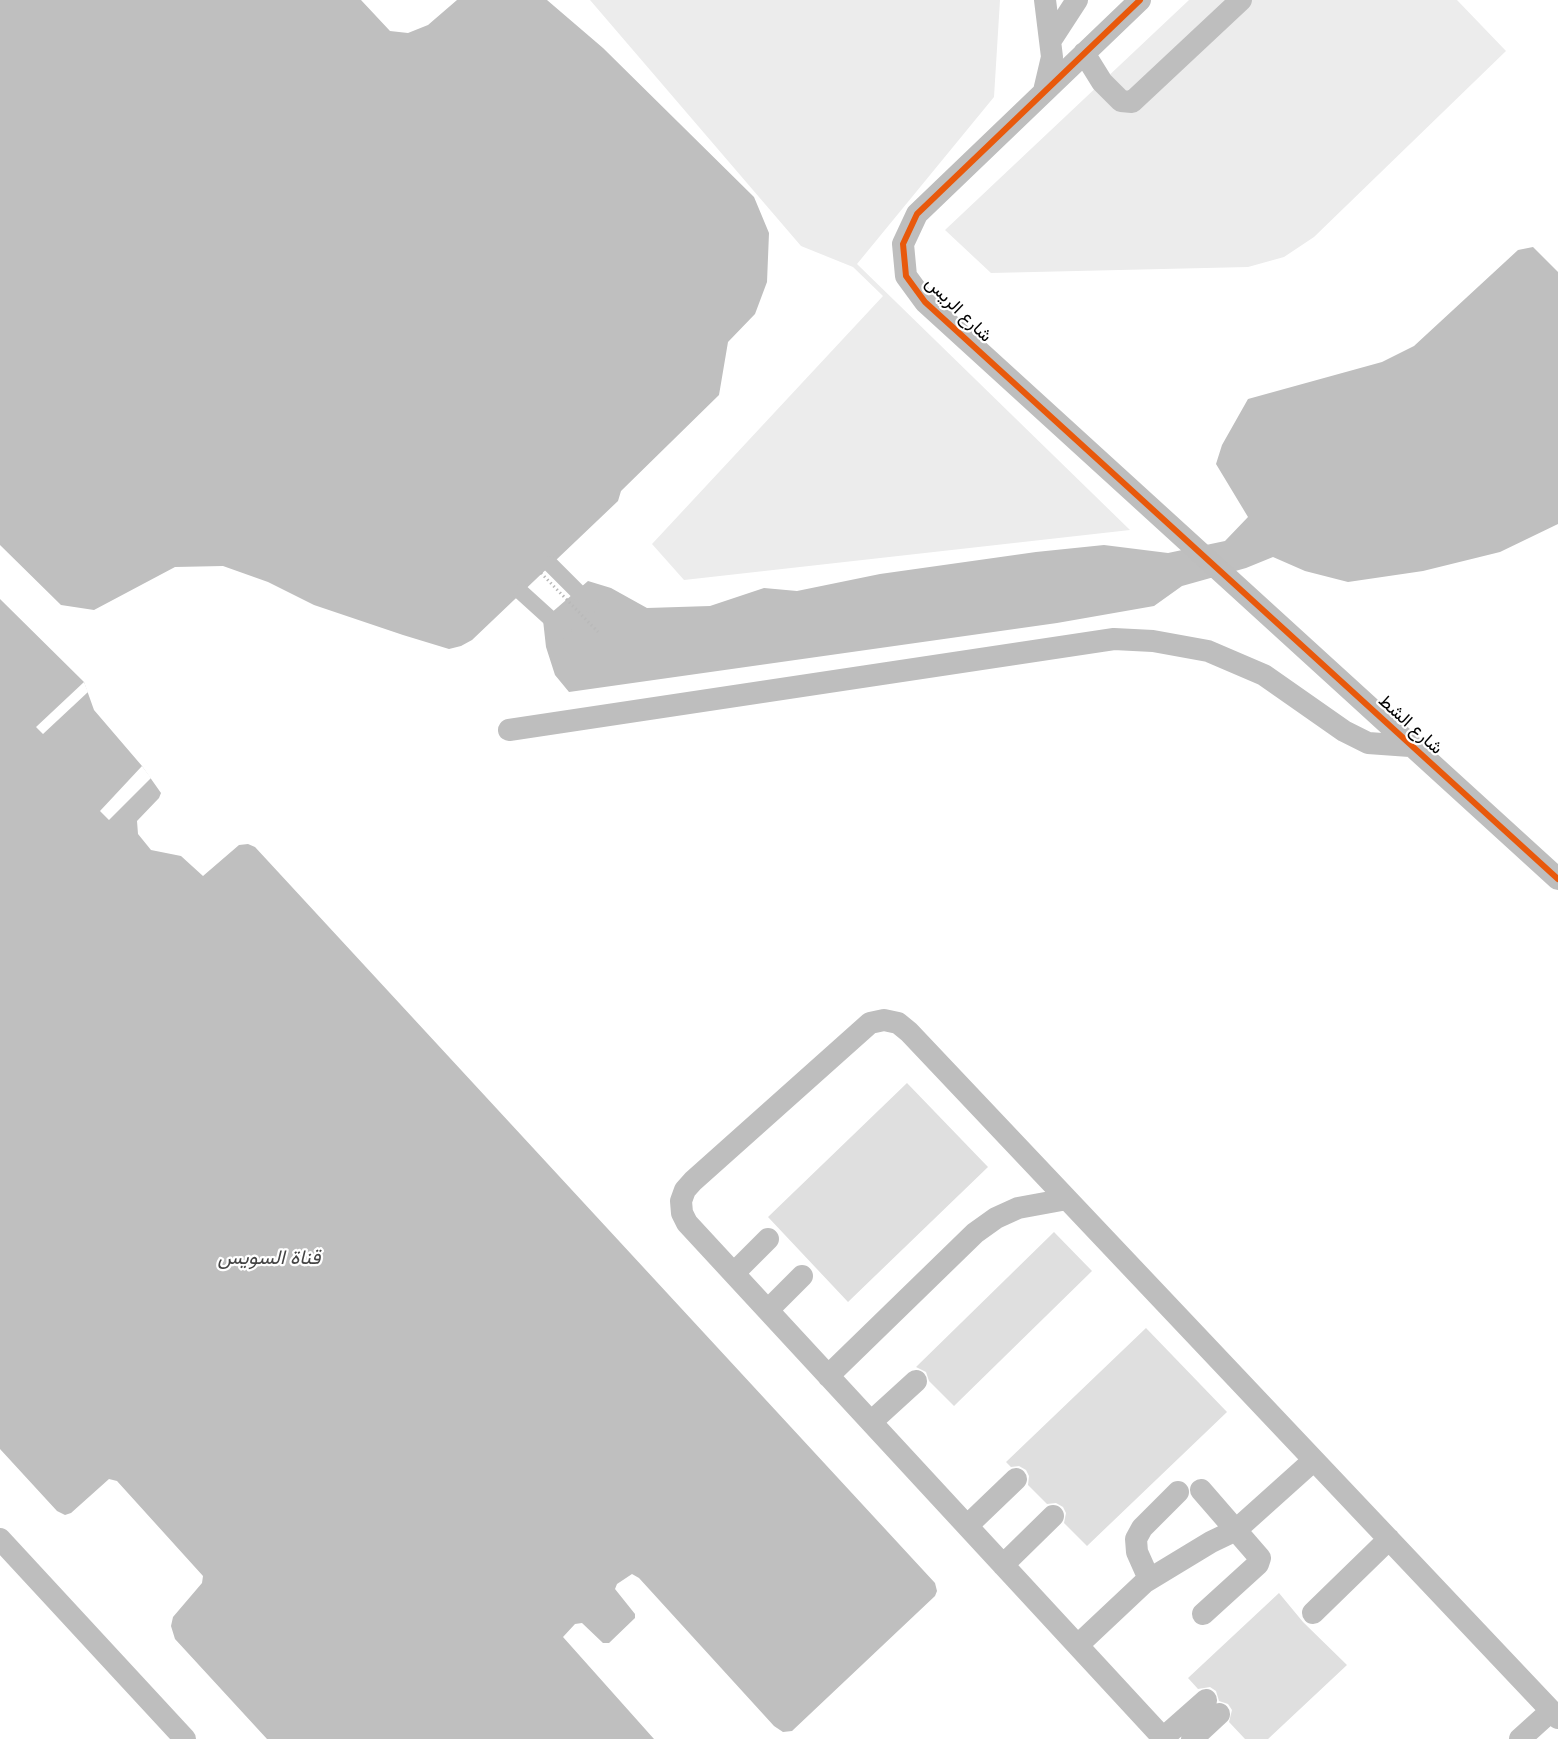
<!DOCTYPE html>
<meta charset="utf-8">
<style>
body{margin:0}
canvas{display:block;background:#fff}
</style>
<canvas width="1558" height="1739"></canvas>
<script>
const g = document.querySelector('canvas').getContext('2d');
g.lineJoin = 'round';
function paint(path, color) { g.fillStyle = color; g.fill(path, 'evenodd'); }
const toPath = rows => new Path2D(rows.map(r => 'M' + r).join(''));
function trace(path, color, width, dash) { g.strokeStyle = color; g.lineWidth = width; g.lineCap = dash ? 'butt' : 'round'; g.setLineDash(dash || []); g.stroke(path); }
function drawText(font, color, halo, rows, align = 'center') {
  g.font = font + ' "Varela Round",Vazirmatn,sans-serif'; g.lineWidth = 4.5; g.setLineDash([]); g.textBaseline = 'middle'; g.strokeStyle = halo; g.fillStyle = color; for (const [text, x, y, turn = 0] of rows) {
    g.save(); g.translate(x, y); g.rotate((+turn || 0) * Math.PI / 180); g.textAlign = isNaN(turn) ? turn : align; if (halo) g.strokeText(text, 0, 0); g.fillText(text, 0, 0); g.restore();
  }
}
const green = toPath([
 [590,0,1000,0,994,97,857,264,1130,530,684,580,652,544,883,296,853,267,801,246],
 [1189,0,1457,0,1506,51,1314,237,1284,257,1248,267,991,273,945,230]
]);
const water = toPath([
 [0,0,361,0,390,31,408,33,428,25,457,0,547,0,603,48,754,197,769,233,767,282,755,314,728,342,719,395,621,491,618,501,472,640,461,646,449,649,403,635,314,605,268,582,223,566,175,567,94,610,61,605,0,545],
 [1533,247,1558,272,1558,524,1500,552,1423,571,1348,582,1305,571,1273,557,1246,568,1182,586,1154,606,1057,623,569,692,555,675,546,647,543,620,588,581,611,588,647,608,710,606,764,588,797,591,880,574,1036,552,1104,545,1168,553,1225,541,1248,517,1216,464,1222,445,1248,399,1382,362,1414,346,1518,250],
 [0,599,84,682,94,710,142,766,161,793,159,798,137,821,138,834,151,850,181,856,203,876,239,845,248,844,255,847,935,1583,937,1591,935,1596,792,1731,783,1732,774,1726,639,1578,632,1574,617,1584,615,1589,635,1614,635,1618,609,1643,603,1643,582,1623,575,1624,563,1637,654,1739,267,1739,175,1639,171,1626,173,1617,202,1583,203,1576,117,1481,109,1479,71,1513,65,1515,57,1511,0,1449]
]);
const pier = toPath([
 [84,682,88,692,43,734,36,727],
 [142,766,151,778,109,820,100,811]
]);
const canal = toPath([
 [550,564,591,605],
 [521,592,564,631]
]);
const building = toPath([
 [907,1083,988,1167,848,1302,768,1217],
 [1054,1232,1092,1271,954,1406,929,1381,926,1372,916,1367],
 [1146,1328,1227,1412,1087,1546,1064,1523,1066,1513,1063,1507,1056,1503,1047,1504,1028,1485,1029,1476,1026,1470,1019,1466,1011,1467,1006,1462],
 [1279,1593,1303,1622,1347,1665,1268,1739,1245,1739,1229,1722,1232,1710,1228,1704,1219,1701,1216,1691,1210,1687,1198,1689,1188,1678]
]);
const path = toPath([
 [541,573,598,632]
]);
const minor = toPath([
 [1140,0,917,214,903,244,906,276,925,302,1558,879],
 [1051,40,1077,0],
 [1084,53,1102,82,1121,101,1132,102,1241,0],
 [1044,91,1052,57,1045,0],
 [509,730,1114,639,1153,641,1208,651,1264,675,1344,731,1368,743,1410,746],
 [734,1273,768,1239],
 [768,1310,802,1276],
 [828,1376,975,1233,996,1218,1018,1208,1067,1199],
 [871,1422,916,1381],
 [1201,1490,1260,1558,1258,1564,1203,1614],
 [967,1526,1016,1479],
 [0,1539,185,1739],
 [1003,1565,1053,1516],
 [1149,1579,1137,1552,1136,1539,1142,1528,1178,1492],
 [1313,1613,1389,1539],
 [1078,1645,1145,1582,1211,1542,1236,1530,1314,1460],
 [1163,1738,1206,1700],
 [1164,1739,687,1223,682,1213,681,1201,685,1190,693,1181,870,1023,884,1020,898,1023,909,1032,1558,1718],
 [1192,1739,1219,1714],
 [1520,1739,1551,1711]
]);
const cycleway = toPath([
 [1140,0,917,214,903,244,906,276,925,302,1558,879]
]);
const streetNames = [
 ["شارع الريس",958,310,44],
 ["شارع الشط",1410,725,42]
];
const waterNames = [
 ["قناة السويس",269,1259]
];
paint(green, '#ececec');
paint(water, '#bfbfbf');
paint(pier, '#fff');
trace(canal, '#bfbfbf', 16);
paint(building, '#dfdfdf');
trace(path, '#b9b9b9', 3, [1.5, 3]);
trace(minor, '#bebebe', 22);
trace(cycleway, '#e8590c', 6);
drawText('18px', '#000', '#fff', streetNames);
drawText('italic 20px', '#444', '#fff', waterNames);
</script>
